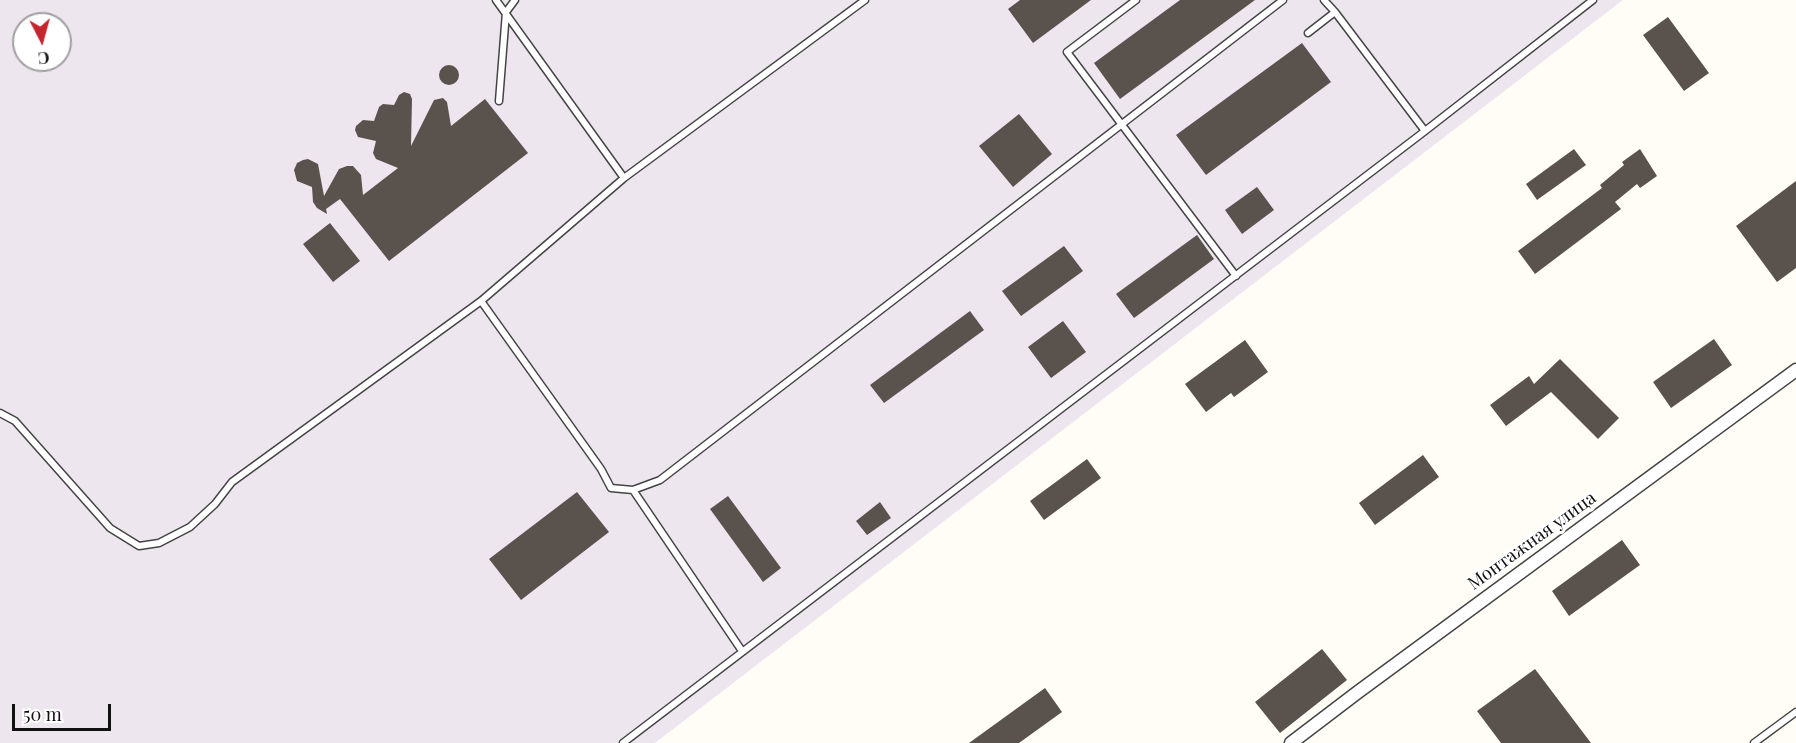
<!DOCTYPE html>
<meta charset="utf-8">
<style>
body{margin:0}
#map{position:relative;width:1796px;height:743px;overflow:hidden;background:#fffdf5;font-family:"Playfair Display",serif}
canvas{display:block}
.north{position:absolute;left:12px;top:12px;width:60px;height:60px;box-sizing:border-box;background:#fff;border:2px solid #a0a0a0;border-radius:50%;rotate:174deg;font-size:16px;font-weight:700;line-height:24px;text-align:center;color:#111}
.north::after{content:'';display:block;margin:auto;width:21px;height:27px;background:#c4262e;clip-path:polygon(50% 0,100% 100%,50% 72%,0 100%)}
.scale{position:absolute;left:12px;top:704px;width:99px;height:27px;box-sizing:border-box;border:3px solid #111;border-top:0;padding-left:8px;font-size:18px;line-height:21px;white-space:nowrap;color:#111;-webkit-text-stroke:4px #fff;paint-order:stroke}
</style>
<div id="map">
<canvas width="1796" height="743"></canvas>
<div class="north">С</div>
<div class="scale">50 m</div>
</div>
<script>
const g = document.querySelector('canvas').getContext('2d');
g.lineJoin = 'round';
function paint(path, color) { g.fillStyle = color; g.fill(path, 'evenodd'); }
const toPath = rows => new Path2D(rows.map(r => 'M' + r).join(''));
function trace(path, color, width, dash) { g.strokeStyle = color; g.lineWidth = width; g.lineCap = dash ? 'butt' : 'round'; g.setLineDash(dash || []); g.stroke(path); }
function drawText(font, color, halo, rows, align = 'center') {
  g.font = font + ' "Playfair Display",serif'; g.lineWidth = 6; g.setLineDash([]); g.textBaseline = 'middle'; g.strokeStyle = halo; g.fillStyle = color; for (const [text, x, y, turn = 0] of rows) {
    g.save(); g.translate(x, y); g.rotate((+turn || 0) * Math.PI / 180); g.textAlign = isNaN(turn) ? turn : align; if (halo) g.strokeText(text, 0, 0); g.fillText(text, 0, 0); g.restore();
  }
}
const industrial = toPath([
 [0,0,1623,0,655,743,0,743],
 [24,24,60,24,60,60,24,60]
]);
const building = toPath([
 [1020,0,1091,0,1033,43,1008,9],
 [1180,0,1255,0,1120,99,1094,63],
 [1668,17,1709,73,1684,91,1643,35],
 [1302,43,1331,82,1206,175,1176,135],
 '439 75a10 10 0 1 1 20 0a10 10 0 1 1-20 0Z',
 [404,92,410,94,412,99,411,146,434,100,443,98,447,102,451,126,485,99,528,153,389,261,340,199,326,209,327,214,317,208,313,202,312,187,297,181,294,170,297,163,303,160,308,159,318,164,324,196,339,169,347,166,353,166,361,175,363,195,398,168,376,159,373,153,376,141,358,137,355,130,356,126,363,120,374,121,379,107,383,104,394,105,399,95],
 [1019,114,1052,154,1013,187,979,146],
 [1574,149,1586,165,1537,200,1526,184],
 [1640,149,1657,176,1640,188,1637,184,1615,202,1621,209,1535,274,1518,251,1602,188,1600,185,1624,165,1622,162],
 [1796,181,1796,268,1777,282,1736,226],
 [1257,187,1274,210,1242,234,1225,210],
 [330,223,360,261,333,282,303,244],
 [1197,235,1214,259,1134,318,1116,294],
 [1064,246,1083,271,1021,316,1002,291],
 [970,311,984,330,884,403,870,385],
 [1063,321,1086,352,1051,378,1028,347],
 [1714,339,1732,365,1671,408,1653,382],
 [1245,340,1268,372,1234,397,1231,393,1206,412,1185,384],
 [1560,359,1619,418,1598,439,1551,392,1506,426,1490,405,1529,376,1534,384],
 [1423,455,1439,477,1375,525,1359,503],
 [1087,459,1101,478,1044,520,1030,501],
 [577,492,609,532,521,600,489,559],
 [728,496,781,568,763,582,710,509],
 [880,502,891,518,867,535,856,521],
 [1622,540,1640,565,1569,616,1552,591],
 [1322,649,1347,680,1280,733,1255,702],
 [1535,669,1591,743,1501,743,1477,711],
 [1045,688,1062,712,1019,743,969,743]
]);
const lane = toPath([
 [496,0,624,178],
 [1136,0,1067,52,1236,276],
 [1324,0,1335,12],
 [1308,33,1335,12,1425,131],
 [499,101,506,12,515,0],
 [481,301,601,469,611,488,633,490,660,480,1283,0],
 [0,413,15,421,110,528,139,546,159,543,190,527,215,504,232,482,481,301,624,178,865,0],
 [633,490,742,651],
 [623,743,1425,131,1593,0],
 [1754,743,1796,712]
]);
const street = toPath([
 [1291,743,1358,692,1796,370]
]);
const streetNames = [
 ["Монтажная улица",1532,541,-36]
];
paint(industrial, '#eee6ef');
paint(building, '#5a524d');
trace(lane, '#444', 9);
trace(street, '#444', 15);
trace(lane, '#fff', 6);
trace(street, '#fff', 12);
drawText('18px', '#111', '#fff', streetNames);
</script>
